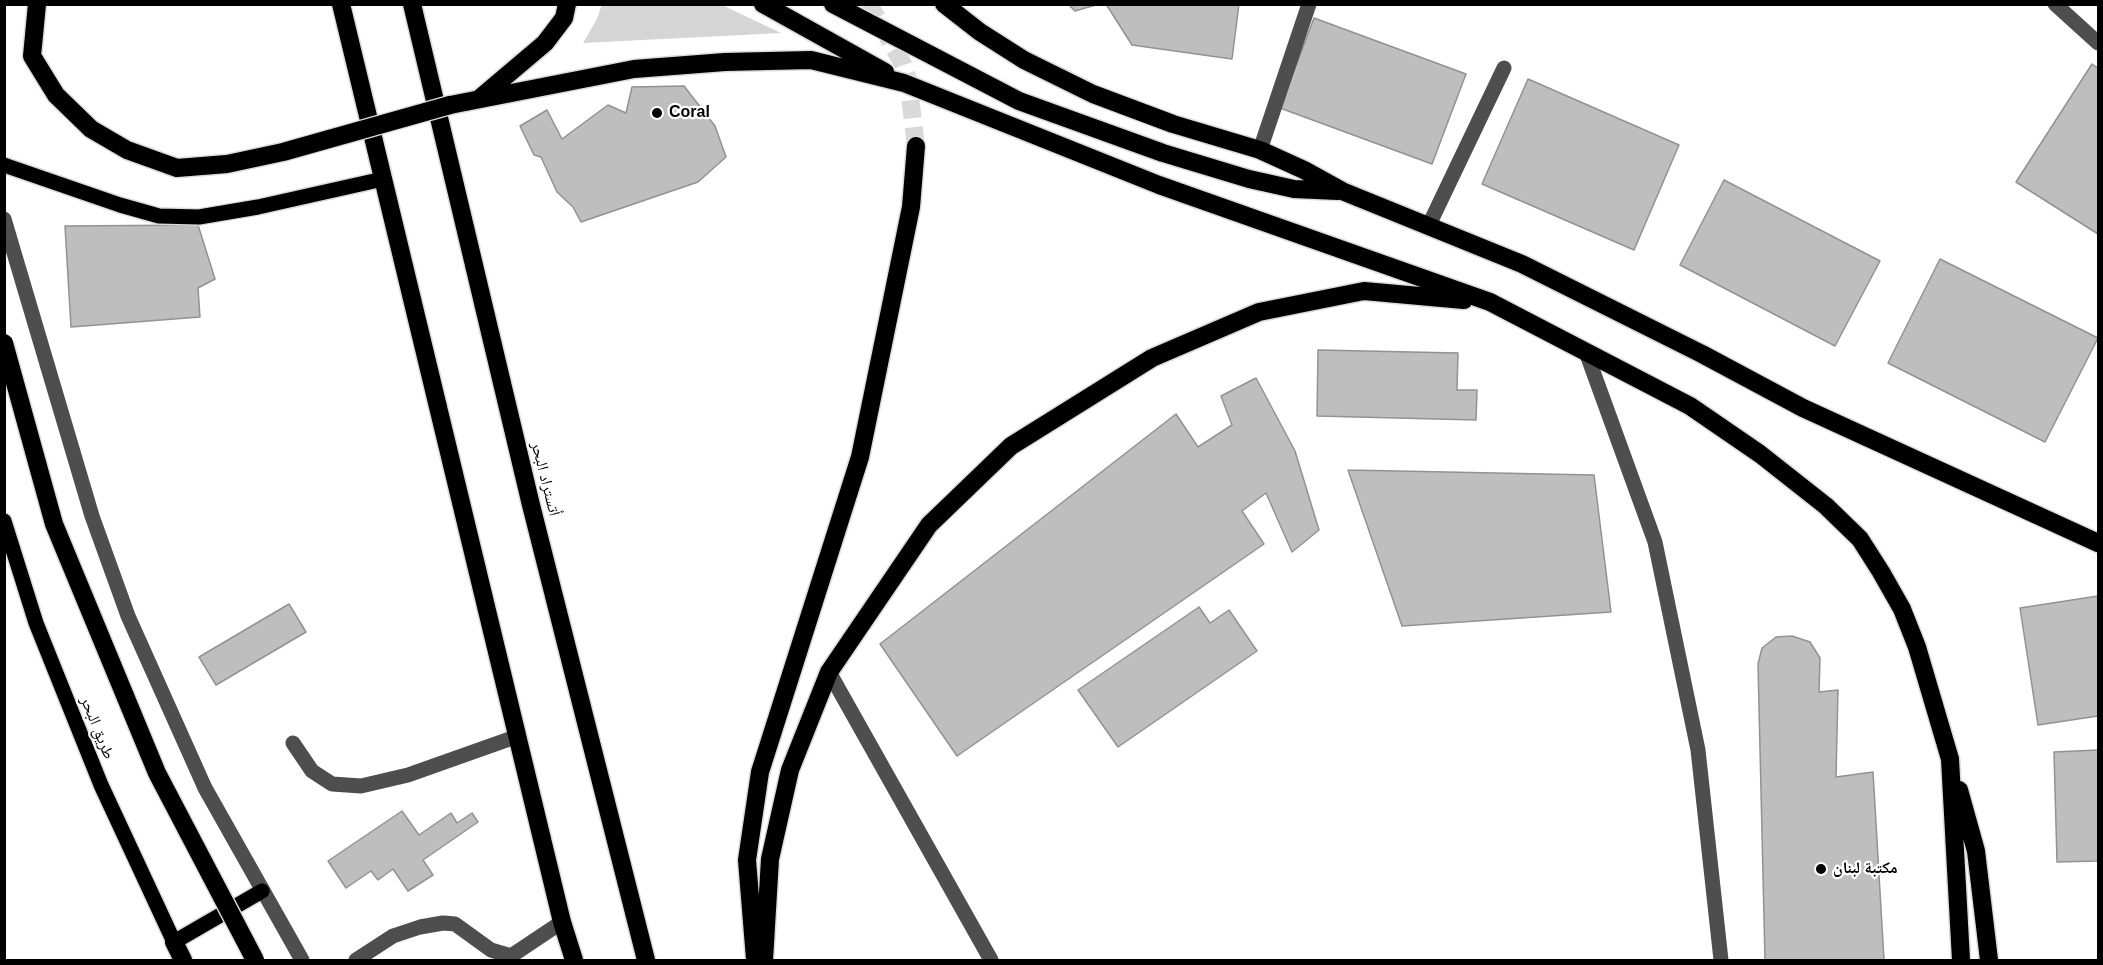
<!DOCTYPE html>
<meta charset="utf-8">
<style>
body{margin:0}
#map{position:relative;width:2103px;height:965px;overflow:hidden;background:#fff;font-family:Helvetica,sans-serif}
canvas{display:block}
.frame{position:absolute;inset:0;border:6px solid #000;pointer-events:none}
</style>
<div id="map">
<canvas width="2103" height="965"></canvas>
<div class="frame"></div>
</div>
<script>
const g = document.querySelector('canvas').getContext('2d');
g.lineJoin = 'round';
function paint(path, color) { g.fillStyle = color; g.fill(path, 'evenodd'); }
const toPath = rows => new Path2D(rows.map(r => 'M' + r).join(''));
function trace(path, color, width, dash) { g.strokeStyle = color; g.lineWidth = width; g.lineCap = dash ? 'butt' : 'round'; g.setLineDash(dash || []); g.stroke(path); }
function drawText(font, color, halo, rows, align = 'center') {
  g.font = font + ' Helvetica,"Noto Naskh Arabic",sans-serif'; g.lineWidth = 4.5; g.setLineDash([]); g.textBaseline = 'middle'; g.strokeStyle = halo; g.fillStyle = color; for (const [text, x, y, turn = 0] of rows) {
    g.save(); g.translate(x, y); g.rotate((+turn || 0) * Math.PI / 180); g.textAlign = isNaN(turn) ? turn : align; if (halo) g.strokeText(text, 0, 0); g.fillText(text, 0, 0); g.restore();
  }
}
const green = toPath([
 [602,4,722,5,781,33,583,43,597,19]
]);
const building = toPath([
 [1068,4,1099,4,1075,11,1068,4],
 [1106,4,1239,4,1232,59,1132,45,1106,4],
 [1314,18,1466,74,1432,164,1280,108,1314,18],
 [2092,64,2098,68,2098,234,2016,182,2092,64],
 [1528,79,1679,145,1634,250,1482,184,1528,79],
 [684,86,715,126,726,157,698,182,581,222,573,207,557,192,541,157,534,155,520,126,547,110,562,139,608,105,626,113,632,87,684,86],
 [1724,180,1880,261,1835,346,1680,265,1724,180],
 [198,225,215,279,198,288,200,317,71,327,65,226,198,225],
 [1940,259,2098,338,2045,442,1888,363,1940,259],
 [1318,350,1458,353,1457,390,1477,390,1476,420,1317,416,1318,350],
 [1256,378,1295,451,1319,530,1292,552,1266,493,1242,511,1264,544,957,756,880,644,1176,414,1198,447,1232,425,1221,396,1256,378],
 [1348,470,1594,475,1611,612,1402,626,1348,470],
 [2098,596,2098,716,2038,725,2020,608,2098,596],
 [289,604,306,632,216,685,199,657,289,604],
 [1199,607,1210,623,1229,610,1257,651,1118,747,1078,690,1199,607],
 [1792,636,1810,642,1820,658,1819,692,1838,690,1836,777,1873,772,1884,960,1765,960,1758,664,1762,648,1776,637,1792,636],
 [2098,750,2098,861,2057,862,2054,752,2098,750],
 [402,811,419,835,451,813,457,823,472,813,478,822,423,860,433,875,408,891,393,869,378,880,371,871,346,888,328,861,402,811]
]);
const highwayTunnel = toPath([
 [866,4,873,11,903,64,908,80,916,146]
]);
const minor = toPath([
 [2055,4,2098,43],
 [1260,150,1309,4],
 [4,219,92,516,128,616,205,788,302,960],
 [1429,225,1504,68],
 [1586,352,1655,542,1698,750,1721,960],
 [829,672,991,960],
 [293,743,312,771,332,784,361,786,408,775,518,736],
 [356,960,393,936,420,927,443,923,455,924,491,950,511,956,562,922]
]);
const major = toPath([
 [4,165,120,205,159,216,199,217,258,207,383,179],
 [4,521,36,623,101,785,174,942,262,891]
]);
const highway = toPath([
 [341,4,562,922,574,960],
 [412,4,531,505,646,960],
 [763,4,885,72],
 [833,4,1019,101,1163,153,1249,179,1294,189,1338,191],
 [944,4,980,32,1024,60,1093,94,1173,124,1260,150,1304,170,1342,191,1522,264,1702,354,1803,408,2098,543],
 [480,98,545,43,564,18,567,4],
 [450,105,634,69,725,62,811,60,904,83,1159,185,1490,302,1690,406,1760,454,1826,506,1860,539,1881,572,1902,609,1917,647,1950,759,1961,960],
 [1959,790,1976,851,1989,960],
 [174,942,183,960],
 [755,959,747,860,760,772,860,457,911,207,916,146],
 [764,960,770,859,790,770,829,672,929,525,1011,446,1152,358,1259,312,1364,291,1464,300]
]);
const highwayBridge = toPath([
 [37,4,32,56,56,95,91,129,127,150,177,168,227,164,283,152,450,105],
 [4,343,54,524,157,773,255,960]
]);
const markers = [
 [657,113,6,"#000"],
 [1821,869,6,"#000"]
];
const poiNames = [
 ["Coral",669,113],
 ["مكتبة لبنان",1833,869]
];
const streetNames = [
 ["أتستراد البحر",545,479,76],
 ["طريق البحر",97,728,68]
];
paint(green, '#d5d5d5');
paint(building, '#bebebe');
trace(building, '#929292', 1.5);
trace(highwayTunnel, '#d9d9d9', 18, [18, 9]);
trace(major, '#dbdbdb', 18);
trace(highway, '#dbdbdb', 21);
trace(minor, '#4e4e4e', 15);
trace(major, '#000', 15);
trace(highway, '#000', 18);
trace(highwayBridge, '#dbdbdb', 21, []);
trace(highwayBridge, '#000', 18);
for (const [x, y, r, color] of markers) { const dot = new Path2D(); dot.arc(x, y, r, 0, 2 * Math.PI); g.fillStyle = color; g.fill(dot); trace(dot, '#fff', 2); }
drawText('bold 16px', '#000', '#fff', poiNames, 'left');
drawText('16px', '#000', '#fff', streetNames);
</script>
